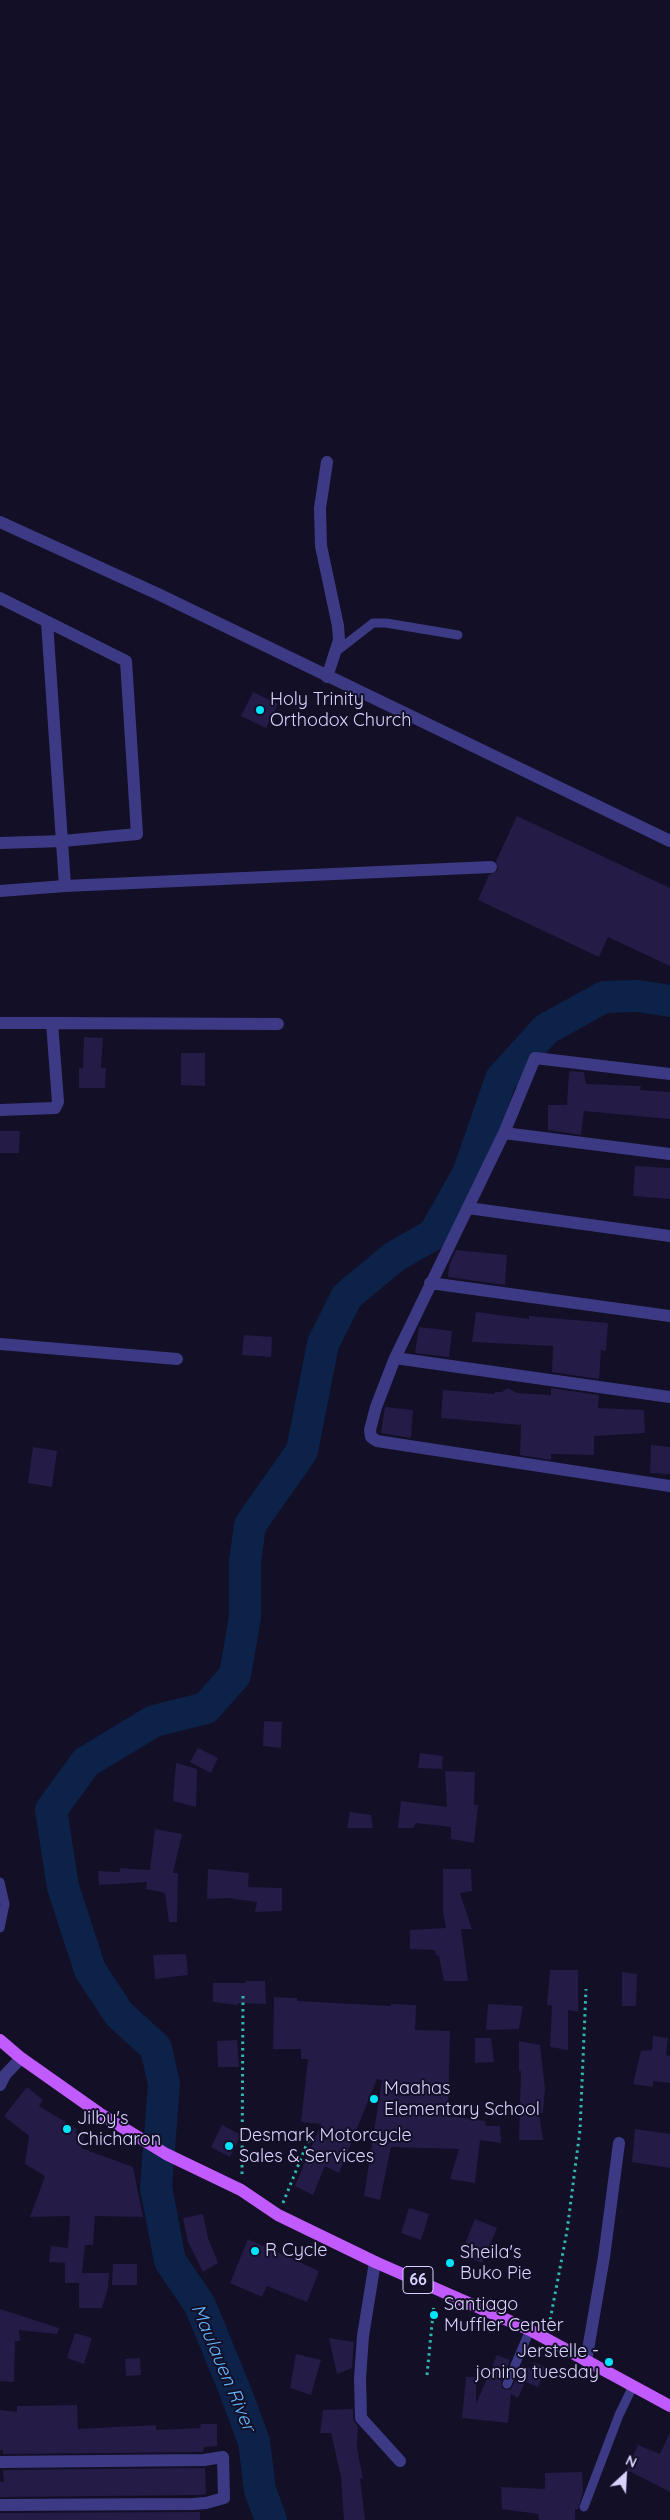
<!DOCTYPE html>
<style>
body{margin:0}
#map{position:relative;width:670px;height:2520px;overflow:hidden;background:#130f26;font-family:Quicksand,sans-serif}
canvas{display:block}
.north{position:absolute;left:600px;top:2450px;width:50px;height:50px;-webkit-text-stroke:4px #130f26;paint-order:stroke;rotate:25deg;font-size:14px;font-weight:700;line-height:20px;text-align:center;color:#d9d4ff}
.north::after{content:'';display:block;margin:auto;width:18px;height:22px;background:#d9d4ff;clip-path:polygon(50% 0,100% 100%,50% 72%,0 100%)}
</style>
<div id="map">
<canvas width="670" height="2520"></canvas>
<div class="north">N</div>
</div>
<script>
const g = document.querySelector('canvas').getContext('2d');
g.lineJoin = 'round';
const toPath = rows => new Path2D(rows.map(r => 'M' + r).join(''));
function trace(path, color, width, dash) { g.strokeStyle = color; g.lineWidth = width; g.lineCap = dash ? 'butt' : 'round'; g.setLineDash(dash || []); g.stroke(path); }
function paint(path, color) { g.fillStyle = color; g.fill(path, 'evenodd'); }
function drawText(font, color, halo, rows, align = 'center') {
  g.font = font + ' Quicksand,sans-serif'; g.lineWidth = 4; g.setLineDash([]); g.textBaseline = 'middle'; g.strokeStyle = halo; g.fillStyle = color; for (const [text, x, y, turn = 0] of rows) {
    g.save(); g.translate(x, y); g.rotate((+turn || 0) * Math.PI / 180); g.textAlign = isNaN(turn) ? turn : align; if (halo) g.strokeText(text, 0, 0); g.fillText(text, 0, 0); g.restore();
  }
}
const river = toPath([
 [271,2520,260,2490,254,2442,236,2393,200,2305,170,2261,156,2187,164,2084,156,2048,119,2014,90,1970,63,1887,51,1810,86,1762,154,1721,206,1708,235,1675,245,1617,245,1562,250,1525,302,1451,323,1344,347,1296,394,1257,434,1234,468,1174,501,1079,546,1029,604,997,638,996,670,1001]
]);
const building = toPath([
 [253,692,278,704,266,728,241,716],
 [517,816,670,888,670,966,608,937,599,957,478,900,489,875,498,870,496,861],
 [84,1037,103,1038,101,1068,106,1068,105,1088,79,1088,79,1068,83,1068],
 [181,1053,205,1053,205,1086,181,1085],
 [569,1071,584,1072,586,1084,641,1086,640,1090,670,1092,670,1119,584,1111,581,1135,548,1130,548,1105,567,1105],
 [0,1131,20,1131,19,1153,0,1153],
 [635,1166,670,1168,670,1199,633,1196],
 [456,1250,507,1255,505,1285,448,1277,449,1266],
 [476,1312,529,1319,529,1316,608,1323,606,1351,601,1350,599,1379,552,1372,553,1346,472,1342],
 [419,1327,452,1331,449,1357,415,1353],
 [244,1335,272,1337,271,1357,242,1355],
 [508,1388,517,1393,551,1395,551,1388,599,1395,598,1408,644,1410,645,1433,594,1436,594,1455,551,1454,551,1460,520,1455,521,1425,441,1418,443,1390,495,1394,495,1392,502,1392],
 [385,1407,413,1410,411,1438,381,1433],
 [651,1445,670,1447,670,1474,650,1473],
 [33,1447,57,1451,52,1487,28,1483],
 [264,1721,282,1722,281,1748,263,1746],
 [198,1748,218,1758,211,1773,190,1762],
 [420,1753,443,1756,442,1769,418,1768],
 [176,1763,197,1769,196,1807,173,1801],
 [445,1771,475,1772,474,1805,478,1805,474,1843,451,1839,451,1827,416,1823,413,1828,398,1828,401,1801,447,1807],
 [350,1812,371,1815,373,1828,347,1828],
 [155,1829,182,1834,173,1873,178,1873,177,1922,169,1922,165,1893,146,1889,147,1882,99,1885,98,1871,120,1872,120,1868,150,1870],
 [208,1869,249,1873,248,1887,282,1888,282,1911,255,1912,257,1902,227,1898,207,1899],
 [443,1869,471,1869,472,1891,460,1893,472,1929,461,1929,468,1981,444,1981,439,1956,436,1955,435,1950,410,1949,410,1930,446,1928,443,1912],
 [186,1954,188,1975,155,1979,153,1955],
 [550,1970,578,1970,578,2012,568,2010,568,2050,550,2047,552,2006,547,2005],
 [622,1972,637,1974,636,2006,622,2006],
 [246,1981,265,1981,266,2004,238,2003,238,2005,213,2002,213,1983,246,1983],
 [274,1997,297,1998,297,2001,391,2006,391,2004,416,2005,415,2030,450,2031,448,2116,485,2121,486,2126,500,2126,501,2143,480,2140,475,2183,450,2179,459,2149,391,2147,380,2200,364,2196,382,2080,377,2079,339,2173,325,2166,313,2195,295,2186,321,2124,301,2122,308,2059,301,2059,301,2049,273,2049],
 [488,2004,523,2006,519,2029,486,2030],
 [653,2036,668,2038,666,2055,670,2056,670,2083,653,2081,653,2087,633,2084,641,2051,652,2050],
 [475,2038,491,2038,494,2062,475,2063],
 [237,2040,239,2067,218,2067,217,2041],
 [519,2041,540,2045,545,2089,543,2113,539,2113,543,2140,519,2140,521,2071,519,2071],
 [27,2087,43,2100,39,2106,77,2129,75,2133,84,2136,81,2148,133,2167,143,2217,95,2216,93,2245,85,2245,82,2273,109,2273,108,2288,102,2308,79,2308,79,2283,65,2283,65,2263,49,2262,51,2246,68,2248,70,2216,30,2217,45,2176,25,2164,29,2136,4,2116],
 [222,2125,241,2135,230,2157,211,2147],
 [635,2129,670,2134,670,2168,632,2162],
 [409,2208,429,2214,421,2240,401,2233],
 [203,2214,208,2238,218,2263,203,2272,188,2242,183,2218],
 [475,2219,497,2228,482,2263,461,2254],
 [248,2239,319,2271,307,2302,267,2286,262,2297,230,2283],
 [113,2264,137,2264,137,2285,112,2285],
 [0,2309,59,2328,57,2334,19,2330,20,2341,15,2341,14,2382,0,2381],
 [75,2333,92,2338,84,2364,67,2358],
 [329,2338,354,2342,352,2368,337,2374],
 [296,2354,321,2360,311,2395,290,2388],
 [497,2355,510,2360,501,2382,502,2388,507,2390,511,2389,522,2365,531,2369,534,2362,547,2368,538,2387,525,2382,518,2398,511,2394,508,2423,462,2418,466,2377,476,2377,476,2404],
 [140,2358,141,2375,126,2376,125,2359],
 [77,2405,78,2429,156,2425,156,2430,201,2428,200,2424,217,2424,217,2446,204,2447,203,2452,3,2454,3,2450,0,2450,0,2410,17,2412,17,2406],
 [353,2409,353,2419,358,2427,357,2448,363,2479,360,2478,365,2520,344,2520,341,2477,331,2433,320,2433,323,2410],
 [670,2432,670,2492,627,2470,638,2445,660,2454],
 [205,2468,206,2494,200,2495,0,2497,0,2482,4,2482,3,2470],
 [582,2472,583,2492,578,2509,575,2509,575,2520,539,2520,538,2514,502,2509,501,2487,545,2489,545,2473],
 [200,2512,200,2520,0,2520,0,2513]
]);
const path = toPath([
 [242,2174,243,1995],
 [283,2203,310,2136],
 [549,2326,567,2231,580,2130,586,1989],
 [427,2375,434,2304]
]);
const service = toPath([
 [337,651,373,623,386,623,458,635],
 [0,1882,5,1904,0,1928],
 [507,2384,530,2330],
 [584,2507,619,2415,633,2386]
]);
const minor = toPath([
 [327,462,320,508,321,546,338,626,339,640,327,677],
 [0,522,158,594,670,841],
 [0,598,126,661,137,834,63,841,0,843],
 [47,622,65,886],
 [0,891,65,886,491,867],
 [0,1023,52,1023],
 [670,1074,535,1058,504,1133,395,1358,376,1407,370,1430,371,1437,377,1441,670,1486],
 [0,1110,55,1108,58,1102,52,1023,278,1024],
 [504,1133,670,1154],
 [468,1208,670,1236],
 [430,1283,670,1316],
 [0,1344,177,1359],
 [395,1358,670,1397],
 [0,2085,5,2075,21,2058],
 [375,2262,363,2336,360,2378,361,2418,400,2461],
 [586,2361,604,2257,619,2143],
 [0,2462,204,2460,223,2457,224,2498,206,2503,193,2504,0,2505]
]);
const primary = toPath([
 [0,2040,21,2058,99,2113,166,2154,241,2190,278,2215,375,2262,530,2330,670,2406]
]);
const markers = [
 [260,710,5,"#00e5ff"],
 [374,2099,5,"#00e5ff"],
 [67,2129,5,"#00e5ff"],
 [229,2146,5,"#00e5ff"],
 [255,2251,5,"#00e5ff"],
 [450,2263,5,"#00e5ff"],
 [434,2315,5,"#00e5ff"],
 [609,2362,5,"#00e5ff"]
];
const shields = [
 [418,2280,30]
];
const shieldNames = [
 ["66",418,2280]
];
const poiNames = [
 ["Holy Trinity",270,700],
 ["Orthodox Church",270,721],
 ["Maahas",384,2089],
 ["Elementary School",384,2110],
 ["Jilby's",77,2119],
 ["Chicharon",77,2140],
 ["Desmark Motorcycle",239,2136],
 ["Sales & Services",239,2157],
 ["R Cycle",265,2251],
 ["Sheila's",460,2253],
 ["Buko Pie",460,2274],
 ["Santiago",444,2305],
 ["Muffler Center",444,2326],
 ["Jerstelle -",599,2352,"right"],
 ["joning tuesday",599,2373,"right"]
];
const waterNames = [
 ["Maulauen River",223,2368,67]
];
trace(river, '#0c2248', 32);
paint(building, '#241b47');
trace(path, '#2fb8b0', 3, [2.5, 4]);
trace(service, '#3d3a85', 9);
trace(minor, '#3d3a85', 12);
trace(primary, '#c25bff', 12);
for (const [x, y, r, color] of markers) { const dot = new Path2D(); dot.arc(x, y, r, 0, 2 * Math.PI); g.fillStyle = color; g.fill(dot); trace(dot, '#130f26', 2); }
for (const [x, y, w] of shields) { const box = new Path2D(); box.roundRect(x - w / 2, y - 13.5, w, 27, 4); g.fillStyle = '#130f26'; g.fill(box); trace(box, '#d9d4ff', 1); }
drawText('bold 16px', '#d9d4ff', null, shieldNames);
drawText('18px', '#d9d4ff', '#130f26', poiNames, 'left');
drawText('italic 19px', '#62b6ff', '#130f26', waterNames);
</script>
